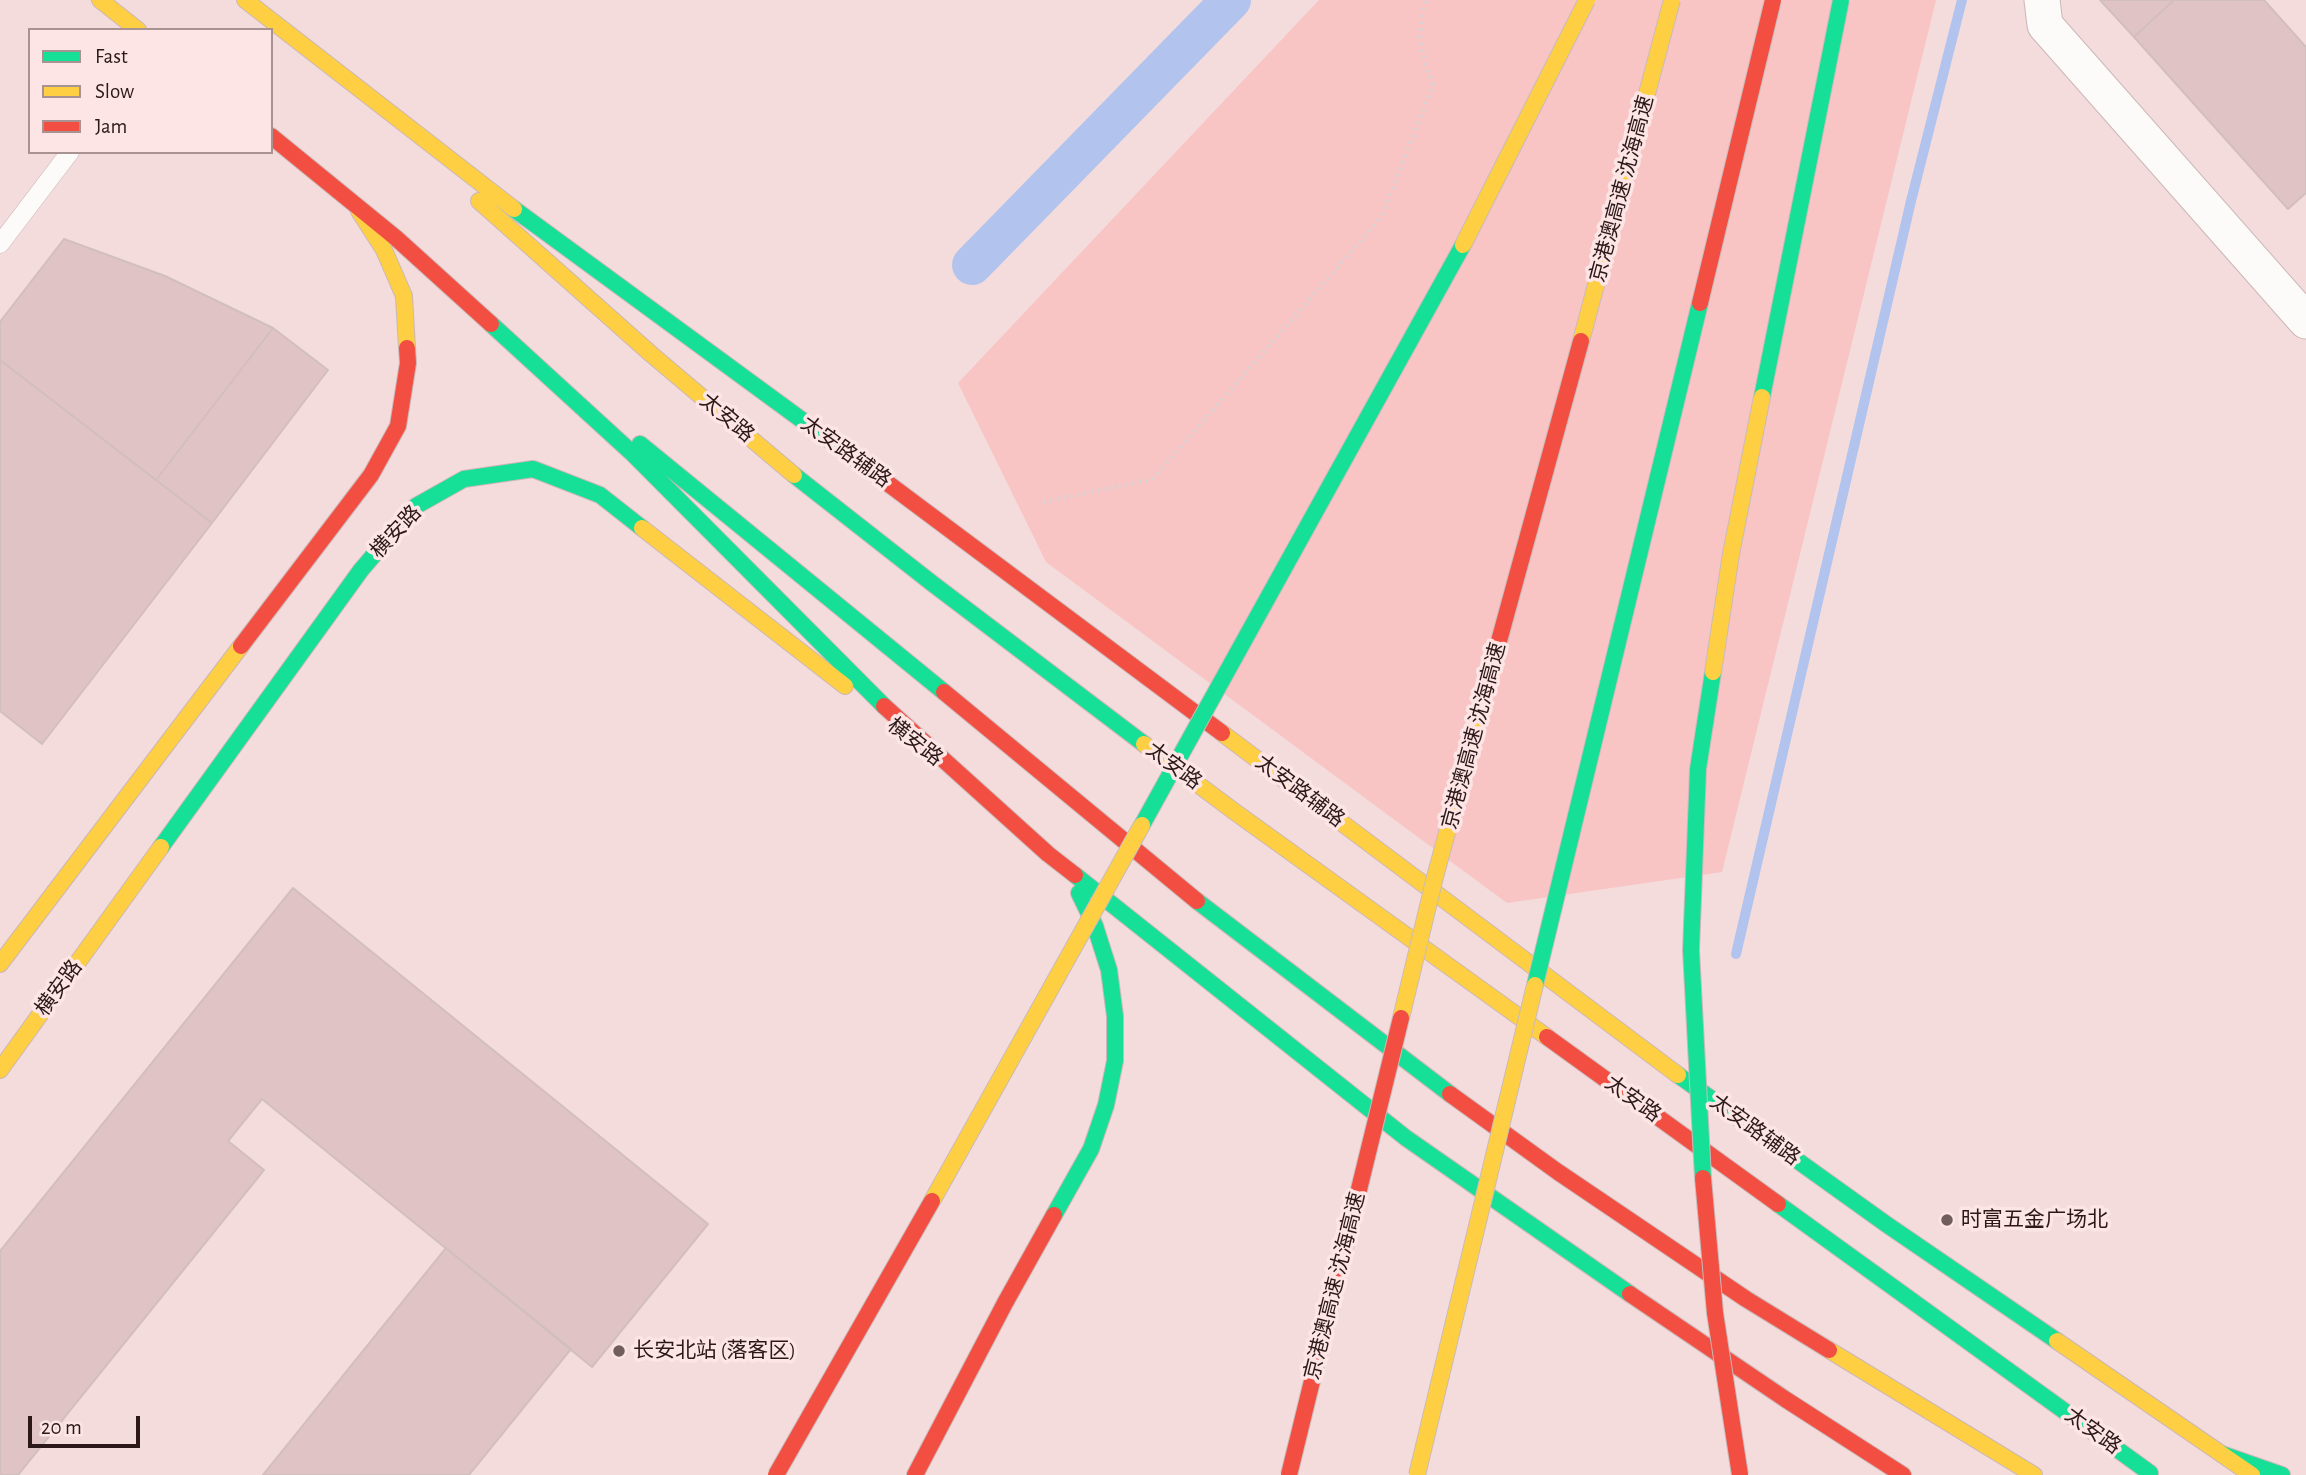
<!DOCTYPE html>
<meta charset="utf-8">
<style>
body{margin:0}
#map{position:relative;width:2306px;height:1475px;overflow:hidden;background:#f4dcdc;font-family:"Alegreya Sans",sans-serif}
canvas{display:block}
.legend{position:absolute;left:28px;top:28px;width:245px;height:126px;box-sizing:border-box;background:#fce5e4;border:2px solid #a99392;margin:0;padding:9px 12px;list-style:none;font-size:21px;color:#2c1818}
.legend li{display:flex;align-items:center;gap:14px;height:35px}
.legend b{width:35px;border:2px solid #a99392}
.scale{position:absolute;left:28px;top:1416px;width:112px;height:32px;box-sizing:border-box;border:4px solid #2c1818;border-top:0;padding-left:9px;font-size:21px;line-height:24px;white-space:nowrap;color:#2c1818;-webkit-text-stroke:5px #fce5e4;paint-order:stroke}
</style>
<div id="map">
<canvas width="2306" height="1475"></canvas>
<ul class="legend">
<li><b style="height:9px;background:#16e098"></b>Fast</li>
<li><b style="height:9px;background:#ffcf43"></b>Slow</li>
<li><b style="height:9px;background:#f24e42"></b>Jam</li>
</ul>
<div class="scale">20 m</div>
</div>
<script>
const g = document.querySelector('canvas').getContext('2d');
g.lineJoin = 'round';
function paint(path, color) { g.fillStyle = color; g.fill(path, 'evenodd'); }
const toPath = rows => new Path2D(rows.map(r => 'M' + r).join(''));
function trace(path, color, width, dash) { g.strokeStyle = color; g.lineWidth = width; g.lineCap = dash ? 'butt' : 'round'; g.setLineDash(dash || []); g.stroke(path); }
function drawText(font, color, halo, rows, align = 'center') {
  g.font = font + ' "Alegreya Sans","Noto Sans SC",sans-serif'; g.lineWidth = 7; g.setLineDash([]); g.textBaseline = 'middle'; g.strokeStyle = halo; g.fillStyle = color; for (const [text, x, y, turn = 0] of rows) {
    g.save(); g.translate(x, y); g.rotate((+turn || 0) * Math.PI / 180); g.textAlign = isNaN(turn) ? turn : align; if (halo) g.strokeText(text, 0, 0); g.fillText(text, 0, 0); g.restore();
  }
}
const green = toPath([
 [1319,0,1936,0,1722,872,1507,903,1046,562,958,383]
]);
const stream = toPath([
 [1736,954,1911,201,1962,0]
]);
const canal = toPath([
 [972,265,1231,0]
]);
const building = toPath([
 [2100,0,2174,0,2134,37,2100,0],
 [2174,0,2264,0,2306,47,2306,193,2288,209,2134,37,2174,0],
 [64,239,165,276,273,328,156,480,0,360,0,322,64,239],
 [273,328,328,370,212,523,156,480,273,328],
 [0,360,212,523,42,744,0,711,0,360],
 [293,888,708,1224,592,1367,262,1099,228,1141,264,1170,18,1475,0,1475,0,1251,293,888],
 [446,1248,571,1349,469,1475,263,1475,446,1248]
]);
const path = toPath([
 [1043,502,1153,479,1382,216,1433,84,1424,61,1420,37,1422,13,1427,0]
]);
const lane = toPath([
 [0,244,70,152]
]);
const street = toPath([
 [2042,0,2045,25,2306,321]
]);
const fast = toPath([
 [514,209,870,470],
 [491,324,632,453,884,706],
 [640,444,944,692],
 [794,475,933,584,1144,744],
 [161,847,361,570,416,506,464,479,533,469,600,495,642,528],
 [1075,875,1406,1138,1630,1294],
 [1197,901,1450,1094],
 [1678,1075,1886,1224,2057,1341],
 [1778,1204,2150,1473],
 [1054,1215,1091,1149,1106,1105,1115,1061,1115,1016,1109,970,1095,926,1079,893],
 [2222,1454,2282,1475]
]);
const slow = toPath([
 [100,0,138,30],
 [245,0,514,209],
 [479,201,651,354,794,475],
 [359,211,384,250,404,296,407,348],
 [642,528,845,686],
 [1222,733,1678,1075],
 [1144,744,1235,812,1547,1037],
 [0,964,241,646],
 [0,1070,161,847],
 [2057,1341,2252,1475],
 [1829,1350,2034,1475]
]);
const jam = toPath([
 [271,136,396,238,491,324],
 [870,470,1222,733],
 [241,646,371,475,398,426,408,363,407,348],
 [944,692,1197,901],
 [884,706,1048,854,1075,875],
 [1547,1037,1778,1204],
 [1450,1094,1558,1172,1746,1299,1829,1350],
 [1630,1294,1785,1399,1903,1475],
 [915,1475,1005,1303,1054,1215]
]);
const fastBridge = toPath([
 [1762,397,1841,0],
 [1142,825,1463,245],
 [1535,985,1700,303],
 [1703,1178,1691,950,1698,769,1713,672]
]);
const slowBridge = toPath([
 [1463,245,1587,0],
 [1581,341,1672,0],
 [1713,672,1731,554,1762,397],
 [1401,1018,1435,877,1484,696],
 [932,1201,1142,825],
 [1417,1475,1535,985]
]);
const jamBridge = toPath([
 [1700,303,1773,0],
 [1484,696,1581,341],
 [1703,1178,1715,1313,1740,1475],
 [776,1475,932,1201],
 [1289,1475,1401,1018]
]);
const markers = [
 [1947,1220,7,"#725d5d"],
 [619,1351,7,"#725d5d"]
];
const streetNames = [
 ["京港澳高速 沈海高速",1622,189,-75],
 ["太安路",727,418,40],
 ["太安路辅路",846,452,36],
 ["横安路",396,532,-47],
 ["京港澳高速 沈海高速",1474,736,-75],
 ["横安路",915,742,38],
 ["太安路",1174,766,37],
 ["太安路辅路",1300,791,37],
 ["横安路",59,988,-54],
 ["太安路",1633,1099,36],
 ["太安路辅路",1755,1130,36],
 ["京港澳高速 沈海高速",1335,1286,-76],
 ["太安路",2093,1431,36]
];
const poiNames = [
 ["时富五金广场北",1961,1220],
 ["长安北站 (落客区)",633,1351]
];
paint(green, '#f8c4c4');
trace(stream, '#b2c4ed', 10);
trace(canal, '#b2c4ed', 40);
paint(building, '#e0c4c5');
trace(building, '#d3bebe', 2);
trace(lane, '#cbb7b7', 19);
trace(street, '#cbb7b7', 37);
trace(fast, '#cbb7b7', 18);
trace(slow, '#cbb7b7', 18);
trace(jam, '#cbb7b7', 18);
trace(path, '#dad4d4', 4.5, [2, 5]);
trace(lane, '#fdfafa', 18);
trace(street, '#fdfafa', 35);
trace(fast, '#16e098', 16);
trace(slow, '#ffcf43', 16);
trace(jam, '#f24e42', 16);
trace(fastBridge, '#c9bbbb', 18, []);
trace(slowBridge, '#c9bbbb', 18, []);
trace(jamBridge, '#c9bbbb', 18, []);
trace(fastBridge, '#16e098', 16);
trace(slowBridge, '#ffcf43', 16);
trace(jamBridge, '#f24e42', 16);
for (const [x, y, r, color] of markers) { const dot = new Path2D(); dot.arc(x, y, r, 0, 2 * Math.PI); g.fillStyle = color; g.fill(dot); trace(dot, '#fce5e4', 2.5); }
drawText('21px', '#2c1818', '#fce5e4', streetNames);
drawText('21px', '#2c1818', '#fce5e4', poiNames, 'left');
</script>
